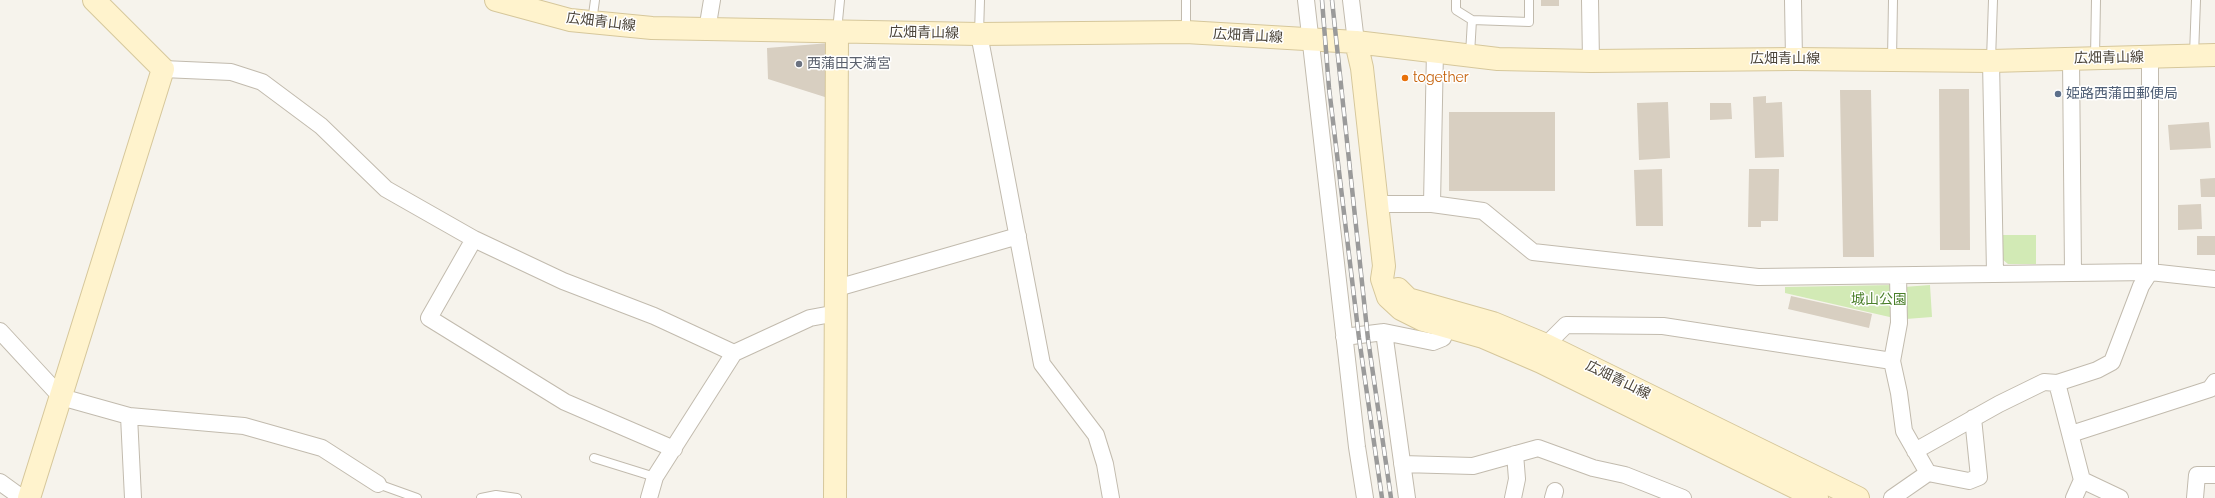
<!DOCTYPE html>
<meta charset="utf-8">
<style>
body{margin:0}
canvas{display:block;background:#f6f3ec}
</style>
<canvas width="2215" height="498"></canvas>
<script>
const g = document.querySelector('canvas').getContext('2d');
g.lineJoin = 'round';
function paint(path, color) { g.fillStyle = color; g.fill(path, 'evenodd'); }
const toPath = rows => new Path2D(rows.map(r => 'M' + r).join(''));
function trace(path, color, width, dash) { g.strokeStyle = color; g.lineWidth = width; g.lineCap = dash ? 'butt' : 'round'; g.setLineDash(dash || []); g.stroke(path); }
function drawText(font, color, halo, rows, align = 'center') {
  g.font = font + ' Raleway,"Noto Sans JP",sans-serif'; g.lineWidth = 3; g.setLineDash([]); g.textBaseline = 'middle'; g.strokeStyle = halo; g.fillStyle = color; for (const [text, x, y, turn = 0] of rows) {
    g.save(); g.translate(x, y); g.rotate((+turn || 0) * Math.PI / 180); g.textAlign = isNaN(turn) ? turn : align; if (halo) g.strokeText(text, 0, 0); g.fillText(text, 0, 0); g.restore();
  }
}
const green = toPath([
 [2003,235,2036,235,2036,264,2008,264,2002,259],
 [1894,285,1894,318,1785,293,1785,287],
 [1930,285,1932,317,1906,319,1904,287]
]);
const building = toPath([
 [1541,0,1559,0,1559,6,1541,6],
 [830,43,828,98,768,79,767,48],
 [1939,89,1969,89,1970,250,1940,250],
 [1840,90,1871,90,1874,257,1843,257],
 [1766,96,1766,103,1782,102,1784,157,1755,158,1753,97],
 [1668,102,1670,158,1639,160,1637,103],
 [1710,103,1731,103,1732,119,1710,120],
 [1449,112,1555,112,1555,191,1449,191],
 [2209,122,2211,148,2170,150,2168,125],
 [1662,169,1663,226,1636,226,1634,170],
 [1749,169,1779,169,1778,221,1761,221,1761,227,1748,227],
 [2215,178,2215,197,2201,197,2200,179],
 [2201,204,2202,229,2178,230,2178,205],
 [2197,236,2215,236,2215,255,2197,255],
 [1791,296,1872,314,1869,328,1788,309]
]);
const lane = toPath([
 [1186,0,1186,31],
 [1456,0,1456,10,1472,20,1529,22,1529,0],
 [592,22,595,0],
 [837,31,840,0],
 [979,34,980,0],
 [1470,54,1472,20],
 [2194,55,2196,0],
 [2095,57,2096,0],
 [1892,59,1893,0],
 [1991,60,1993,0],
 [594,458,655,477],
 [378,484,417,498],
 [481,498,496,495,517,498]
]);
const street = toPath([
 [1306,0,1357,447,1365,498],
 [1351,0,1356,42],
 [1590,0,1591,61],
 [1793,0,1794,59],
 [707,30,712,0],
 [979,34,1042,364,1096,435,1105,464,1111,498],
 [2071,59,2073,273],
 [1991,61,1995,273],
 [163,69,231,72,262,82,321,126,386,189,474,239,563,281,654,316,734,353],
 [1377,204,1432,204,1483,211,1533,252,1758,277,2150,272,2215,279],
 [1432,204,1435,50],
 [474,239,429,318,565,402,674,449],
 [1898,276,1899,323,1892,361,1899,393,1904,431,1928,473,1969,481,1979,477,1973,418],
 [837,288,1018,236],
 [0,331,61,397,129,416,244,426,322,448,378,484],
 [1384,332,1407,498],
 [1344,337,1384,332,1433,342,1443,338,1446,328],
 [1546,345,1566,325,1663,326,1892,361],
 [2057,383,2097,370,2112,362,2141,286,2150,272,2150,57],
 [129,416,133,498],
 [2071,434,2210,389,2215,382],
 [1915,451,1999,404,2044,382,2057,383,2082,480,2074,498],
 [1402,464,1473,466,1538,448,1593,468,1625,475,1683,498],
 [2082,480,2120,498],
 [0,482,22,498],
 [649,498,655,477,734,353,810,318,837,313],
 [1513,498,1517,479,1515,454],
 [1553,498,1555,491],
 [1892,498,1928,473],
 [2195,498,2197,475,2215,475]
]);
const secondary = toPath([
 [496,0,570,20,652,28,979,34,1186,32,1356,42,1498,59,1591,61,1794,59,1991,61,2215,55],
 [1356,42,1362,68,1377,204,1384,266,1382,279,1388,297,1401,309,1423,320,1483,337,1541,362,1817,498],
 [1398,289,1408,299,1493,323,1546,345,1858,498],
 [29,498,163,69,94,0],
 [835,498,837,32]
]);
const rail = toPath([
 [1322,0,1329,88,1359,338,1382,498],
 [1332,0,1368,339,1391,498]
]);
const markers = [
 [799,64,4,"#6b7280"],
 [1405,78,4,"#e8710a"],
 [2058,94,4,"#5c6f8a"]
];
const streetNames = [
 ["広畑青山線",601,22,7],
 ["広畑青山線",924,33,1],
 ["広畑青山線",1248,36,3],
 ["広畑青山線",2109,58,-1],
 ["広畑青山線",1785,59],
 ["広畑青山線",1618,380,26]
];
const worshipNames = [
 ["西蒲田天満宮",807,64]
];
const foodNames = [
 ["together",1413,78]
];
const serviceNames = [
 ["姫路西蒲田郵便局",2066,94]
];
const parkNames = [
 ["城山公園",1879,300]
];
paint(green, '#d2eab5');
paint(building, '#d8cfc1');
trace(lane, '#c2bbae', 10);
trace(street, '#c2bbae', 18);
trace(secondary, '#d6c79b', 24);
trace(lane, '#fff', 8);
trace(street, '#fff', 16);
trace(secondary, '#fff3cd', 22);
trace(rail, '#9a9a9a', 4.5);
trace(rail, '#fff', 3, [9]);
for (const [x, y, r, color] of markers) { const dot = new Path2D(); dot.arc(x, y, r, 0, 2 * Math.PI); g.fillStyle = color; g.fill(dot); trace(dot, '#fff', 1.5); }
drawText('14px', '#4b4439', '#fff', streetNames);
drawText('14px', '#5b616d', '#fff', worshipNames, 'left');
drawText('14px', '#c56008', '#fff', foodNames, 'left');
drawText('14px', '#4e5e75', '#fff', serviceNames, 'left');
drawText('14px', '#4a7f2a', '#fff', parkNames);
</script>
